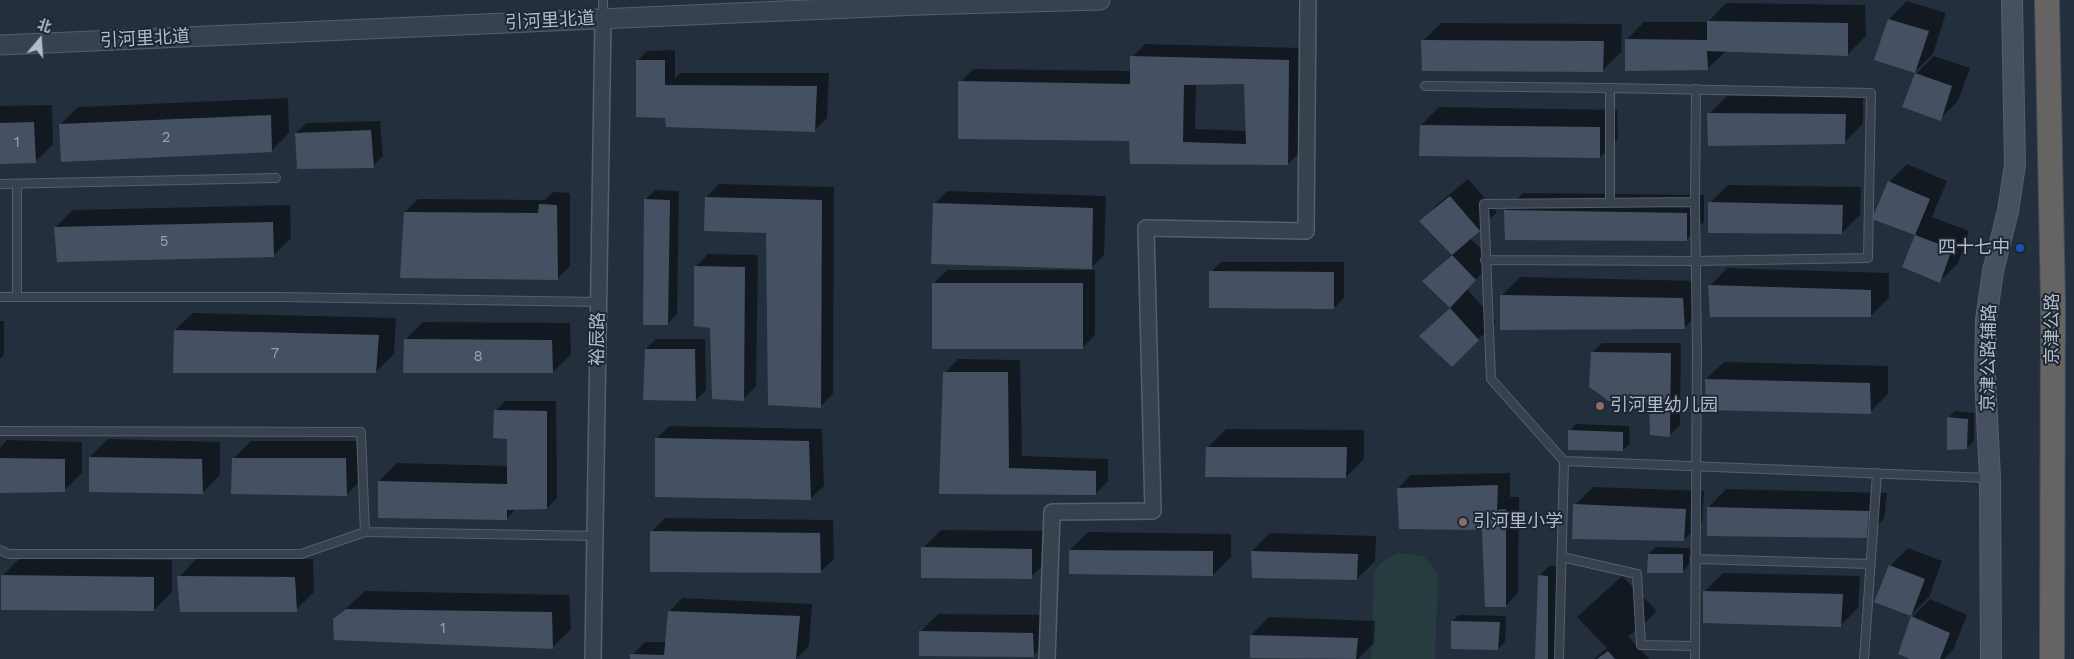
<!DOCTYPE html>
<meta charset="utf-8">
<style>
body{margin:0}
#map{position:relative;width:2074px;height:659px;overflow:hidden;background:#242f3e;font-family:"Work Sans","Noto Sans SC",sans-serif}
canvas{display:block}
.north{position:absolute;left:15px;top:15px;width:50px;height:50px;-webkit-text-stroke:4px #1d2633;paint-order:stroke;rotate:18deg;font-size:14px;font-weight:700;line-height:20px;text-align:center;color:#b4bcc9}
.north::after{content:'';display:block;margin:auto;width:18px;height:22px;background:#b4bcc9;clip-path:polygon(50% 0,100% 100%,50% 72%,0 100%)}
</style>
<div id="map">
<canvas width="2074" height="659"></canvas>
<div class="north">北</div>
</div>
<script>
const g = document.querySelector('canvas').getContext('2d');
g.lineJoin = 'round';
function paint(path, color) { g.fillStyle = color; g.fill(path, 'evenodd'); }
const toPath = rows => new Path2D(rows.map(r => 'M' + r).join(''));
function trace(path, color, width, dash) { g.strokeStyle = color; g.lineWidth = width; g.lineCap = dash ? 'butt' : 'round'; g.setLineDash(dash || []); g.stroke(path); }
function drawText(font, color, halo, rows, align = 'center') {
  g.font = font + ' "Work Sans","Noto Sans SC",sans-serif'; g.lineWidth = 4; g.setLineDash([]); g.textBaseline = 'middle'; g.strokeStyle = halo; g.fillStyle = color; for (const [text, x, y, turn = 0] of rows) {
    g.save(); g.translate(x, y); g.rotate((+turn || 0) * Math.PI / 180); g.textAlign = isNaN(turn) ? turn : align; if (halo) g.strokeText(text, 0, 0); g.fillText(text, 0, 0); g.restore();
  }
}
const green = toPath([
 [1399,553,1423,556,1432,565,1438,577,1435,659,1371,659,1374,571,1386,559]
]);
const shadow = toPath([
 [1907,1,1946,13,1933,54,1915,72,1889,19],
 [1726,3,1865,5,1866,36,1848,54,1726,51,1707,69,1626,40,1644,22,1708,22],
 [1441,23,1622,24,1621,52,1603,70,1423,41],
 [1145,44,1302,48,1301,151,1288,164,1130,140,960,82,973,69,1131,71,1132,57],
 [1196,83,1246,83,1247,131,1195,129],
 [675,50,675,78,680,73,829,73,827,118,814,131,667,115,637,61,647,51],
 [1934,56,1970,68,1958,101,1940,119,1916,74],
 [1727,96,1863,97,1863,124,1845,142,1709,114],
 [288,98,289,133,271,151,60,125,78,107],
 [52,105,53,144,35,162,0,163,0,106],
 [1439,107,1617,110,1618,139,1600,157,1421,125],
 [380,121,383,156,373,166,296,133,306,123],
 [1907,164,1947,181,1932,217,1969,231,1958,263,1940,281,1904,267,1917,235,1874,218,1889,182],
 [1468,179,1497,212,1470,238,1493,261,1467,289,1496,322,1452,365,1439,319,1451,307,1424,281,1452,254,1421,221,1439,203],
 [719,184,834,187,833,394,820,407,767,232,706,198],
 [1728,185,1861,187,1860,215,1842,233,1710,203],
 [655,190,679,191,677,314,667,324,645,200],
 [947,191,1106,196,1104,255,1091,268,934,204],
 [553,192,570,193,570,266,557,279,405,212,418,199,545,200],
 [1523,193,1704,195,1704,222,1686,240,1505,211],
 [290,205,291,238,273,256,55,228,73,210],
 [708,254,758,255,756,386,743,399,711,327,695,267],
 [1221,262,1344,262,1344,298,1334,308,1211,272],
 [1727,268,1889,273,1889,298,1871,316,1710,286],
 [947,270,1095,270,1095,335,1082,348,934,283],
 [1520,277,1701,281,1702,310,1684,328,1502,295],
 [193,313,396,318,394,354,376,372,175,330],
 [0,321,4,321,4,355,0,359],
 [423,322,570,323,571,354,553,372,404,372,405,340],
 [656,339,705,339,706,390,696,400,646,349],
 [1602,343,1681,343,1680,425,1670,435,1651,400,1592,353],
 [958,359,1020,360,1022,456,1108,459,1108,481,1095,494,941,493,945,373],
 [1724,362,1888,366,1888,394,1870,412,1706,379],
 [505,401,556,401,557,498,547,508,517,508,507,518,379,481,397,463,508,466,508,438,495,411],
 [1955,411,1974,413,1974,441,1967,448,1948,418],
 [1576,424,1629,426,1630,443,1623,450,1570,431],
 [669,426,822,429,824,486,810,499,656,439],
 [1226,429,1364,430,1364,459,1346,477,1208,447],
 [108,439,220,442,220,475,202,493,90,457],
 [7,440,82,442,82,473,64,491,0,492,0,448],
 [251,441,364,441,364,477,346,495,233,459],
 [1510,473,1510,497,1519,497,1518,593,1505,606,1483,529,1398,488,1411,475],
 [1593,487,1704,491,1702,522,1684,540,1575,505],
 [1726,489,1887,493,1884,519,1866,537,1709,507],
 [665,518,833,520,834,559,820,572,652,531],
 [941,530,1050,531,1049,559,1031,577,923,548],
 [1088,532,1231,534,1231,557,1213,575,1070,550],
 [1270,533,1376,536,1375,561,1357,579,1252,551],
 [1656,547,1690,548,1689,565,1682,572,1649,554],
 [1908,548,1942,561,1929,597,1911,615,1890,566],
 [20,558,172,560,172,592,154,610,2,576],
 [196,559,313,559,314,592,296,610,179,577],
 [1549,566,1558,566,1557,659,1536,659,1539,576],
 [1723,573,1860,576,1858,608,1840,626,1705,591],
 [1622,576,1657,611,1639,629,1628,636,1649,659,1594,659,1607,648,1577,617],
 [365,591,569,595,571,629,553,647,334,619],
 [682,598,812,604,809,646,796,659,632,659,632,655,645,642,666,642,669,612],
 [1930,599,1967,615,1953,650,1944,659,1913,659,1912,617],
 [938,614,1051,615,1051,638,1033,656,920,632],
 [1459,615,1506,616,1505,642,1498,649,1452,621],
 [1269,617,1375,621,1374,643,1358,659,1251,657,1251,635]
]);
const building = toPath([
 [1888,19,1929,31,1915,73,1874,60],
 [1707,21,1848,23,1848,56,1707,51,1708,70,1625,71,1625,39,1707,40],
 [1421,40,1604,41,1603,72,1422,71],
 [1130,56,1289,60,1288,165,1130,164,1129,141,958,139,958,81,1130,84],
 [1244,84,1246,144,1183,142,1184,85],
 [636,60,665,60,665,85,817,86,815,132,666,127,665,118,636,117],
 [1915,73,1952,86,1941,121,1902,107],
 [1707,113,1846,114,1845,144,1708,146],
 [271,115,272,152,61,162,59,124],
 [34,122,36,163,0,164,0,123],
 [1420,125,1600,127,1600,158,1419,156],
 [371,130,374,168,297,169,295,133],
 [1888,181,1930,199,1915,235,1872,219],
 [1450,196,1480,231,1452,255,1419,221],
 [705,197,822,200,821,408,768,405,766,233,704,231],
 [644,199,670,200,668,325,643,325],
 [1708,202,1843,205,1842,234,1708,233],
 [933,203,1093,208,1092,269,931,264],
 [539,204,557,205,558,280,400,278,404,212,538,213],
 [1504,210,1687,213,1687,241,1505,240],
 [273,222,274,257,57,262,54,227],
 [1915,235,1952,249,1940,283,1902,267],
 [1452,255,1476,280,1450,308,1422,281],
 [694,266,745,267,744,401,712,399,710,328,694,326],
 [1209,271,1334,272,1334,309,1209,308],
 [932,283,1083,283,1083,349,932,349],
 [1708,285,1871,290,1871,317,1710,317],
 [1500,295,1683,298,1685,329,1500,330],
 [1450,308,1479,340,1452,367,1419,336],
 [174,330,379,335,376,373,173,373],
 [404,339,552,340,553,373,403,373],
 [645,349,695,349,696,401,643,400],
 [1591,352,1671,353,1670,437,1650,435,1649,402,1609,401,1589,387],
 [943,372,1008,372,1009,468,1096,471,1096,495,939,494],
 [1705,379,1870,383,1871,414,1706,410],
 [494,410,547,411,547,509,507,510,507,520,378,518,378,481,507,484,507,439,493,438],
 [1947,417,1968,419,1967,449,1947,450],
 [1568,430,1623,432,1623,451,1568,450],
 [655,438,809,441,811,500,655,497],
 [1206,447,1347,447,1346,478,1205,477],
 [89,457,202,459,203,494,89,492],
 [0,458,65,459,65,492,0,493],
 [232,458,346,458,347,496,231,494],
 [1498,485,1497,510,1506,509,1506,607,1485,607,1482,530,1399,529,1397,488],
 [1573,504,1686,509,1684,541,1572,539],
 [1707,507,1869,511,1867,538,1707,536],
 [650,531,820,533,821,573,650,572],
 [921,547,1032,549,1032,579,921,578],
 [1069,550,1213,551,1213,576,1069,574],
 [1251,551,1358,554,1357,580,1252,578],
 [1648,554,1683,554,1683,573,1647,573],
 [1889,565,1925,579,1911,616,1950,633,1940,659,1910,659,1898,654,1911,616,1874,602],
 [1,575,154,577,154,611,1,610],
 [1538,575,1548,576,1548,659,1535,659],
 [177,576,295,577,297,612,180,612],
 [1703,591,1843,594,1841,627,1703,623],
 [346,609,552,612,553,649,334,640,333,619],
 [668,611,800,616,796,659,630,659,630,654,664,655],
 [1451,621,1500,622,1498,650,1451,649],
 [919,631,1033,633,1034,657,919,656],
 [1250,635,1358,638,1356,659,1250,658],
 [1608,651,1615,659,1597,659]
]);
const service = toPath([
 [603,0,603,19],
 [1425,86,1610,88,1871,93,1868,258,1695,261,1485,260],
 [0,184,276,178],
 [17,184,17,297],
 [1610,203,1610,88],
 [0,297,281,297,599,302],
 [0,431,361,432,365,532,595,536],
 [1564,461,1990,478],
 [0,550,9,554,301,554,365,532],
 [1562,557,1637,574,1641,645,1695,646],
 [1695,559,1871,564],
 [1559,659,1564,461,1491,379,1484,204,1695,202],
 [1695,659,1697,349,1695,202,1696,89],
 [1864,659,1877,473]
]);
const minor = toPath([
 [593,659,603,19],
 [1047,659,1052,512,1153,511,1146,228,1306,231,1308,0]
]);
const tertiary = toPath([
 [0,45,920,5,1100,0]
]);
const secondary = toPath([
 [1991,659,1990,478,1985,376,1986,320,1993,271,2008,211,2015,165,2012,0]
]);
const trunk = toPath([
 [2047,0,2053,304,2052,659]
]);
const markers = [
 [2020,248,5,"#1a4fb4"],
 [1600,406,5,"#8d6e63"],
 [1463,522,5,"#8d6e63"]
];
const numberNames = [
 ["2",166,138],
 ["1",17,143],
 ["5",164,242],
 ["7",275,354],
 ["8",478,357],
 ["1",443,629]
];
const streetNames = [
 ["引河里北道",550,21,-3],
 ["引河里北道",145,39,-3],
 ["京津公路",2053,329,-90],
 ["裕辰路",598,339,-89],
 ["京津公路辅路",1989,358,-89]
];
const poiNames = [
 ["四十七中",2010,248,"right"],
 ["引河里幼儿园",1610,406],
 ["引河里小学",1473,522]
];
paint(green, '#263c3f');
paint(shadow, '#0007');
paint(building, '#455162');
trace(service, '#565f6c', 10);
trace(minor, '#565f6c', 18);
trace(tertiary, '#565f6c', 21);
trace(secondary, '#565f6c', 22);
trace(trunk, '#434c59', 26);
trace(service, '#38414e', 8);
trace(minor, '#38414e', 15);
trace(tertiary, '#38414e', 19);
trace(secondary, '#465061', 20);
trace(trunk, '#656462', 24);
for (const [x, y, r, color] of markers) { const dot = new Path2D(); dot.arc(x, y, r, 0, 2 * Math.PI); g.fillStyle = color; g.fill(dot); trace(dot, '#1d2633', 2); }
drawText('15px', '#98a1af', null, numberNames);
drawText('18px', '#b4bcc9', '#1d2633', streetNames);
drawText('18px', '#b4bcc9', '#1d2633', poiNames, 'left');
</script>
